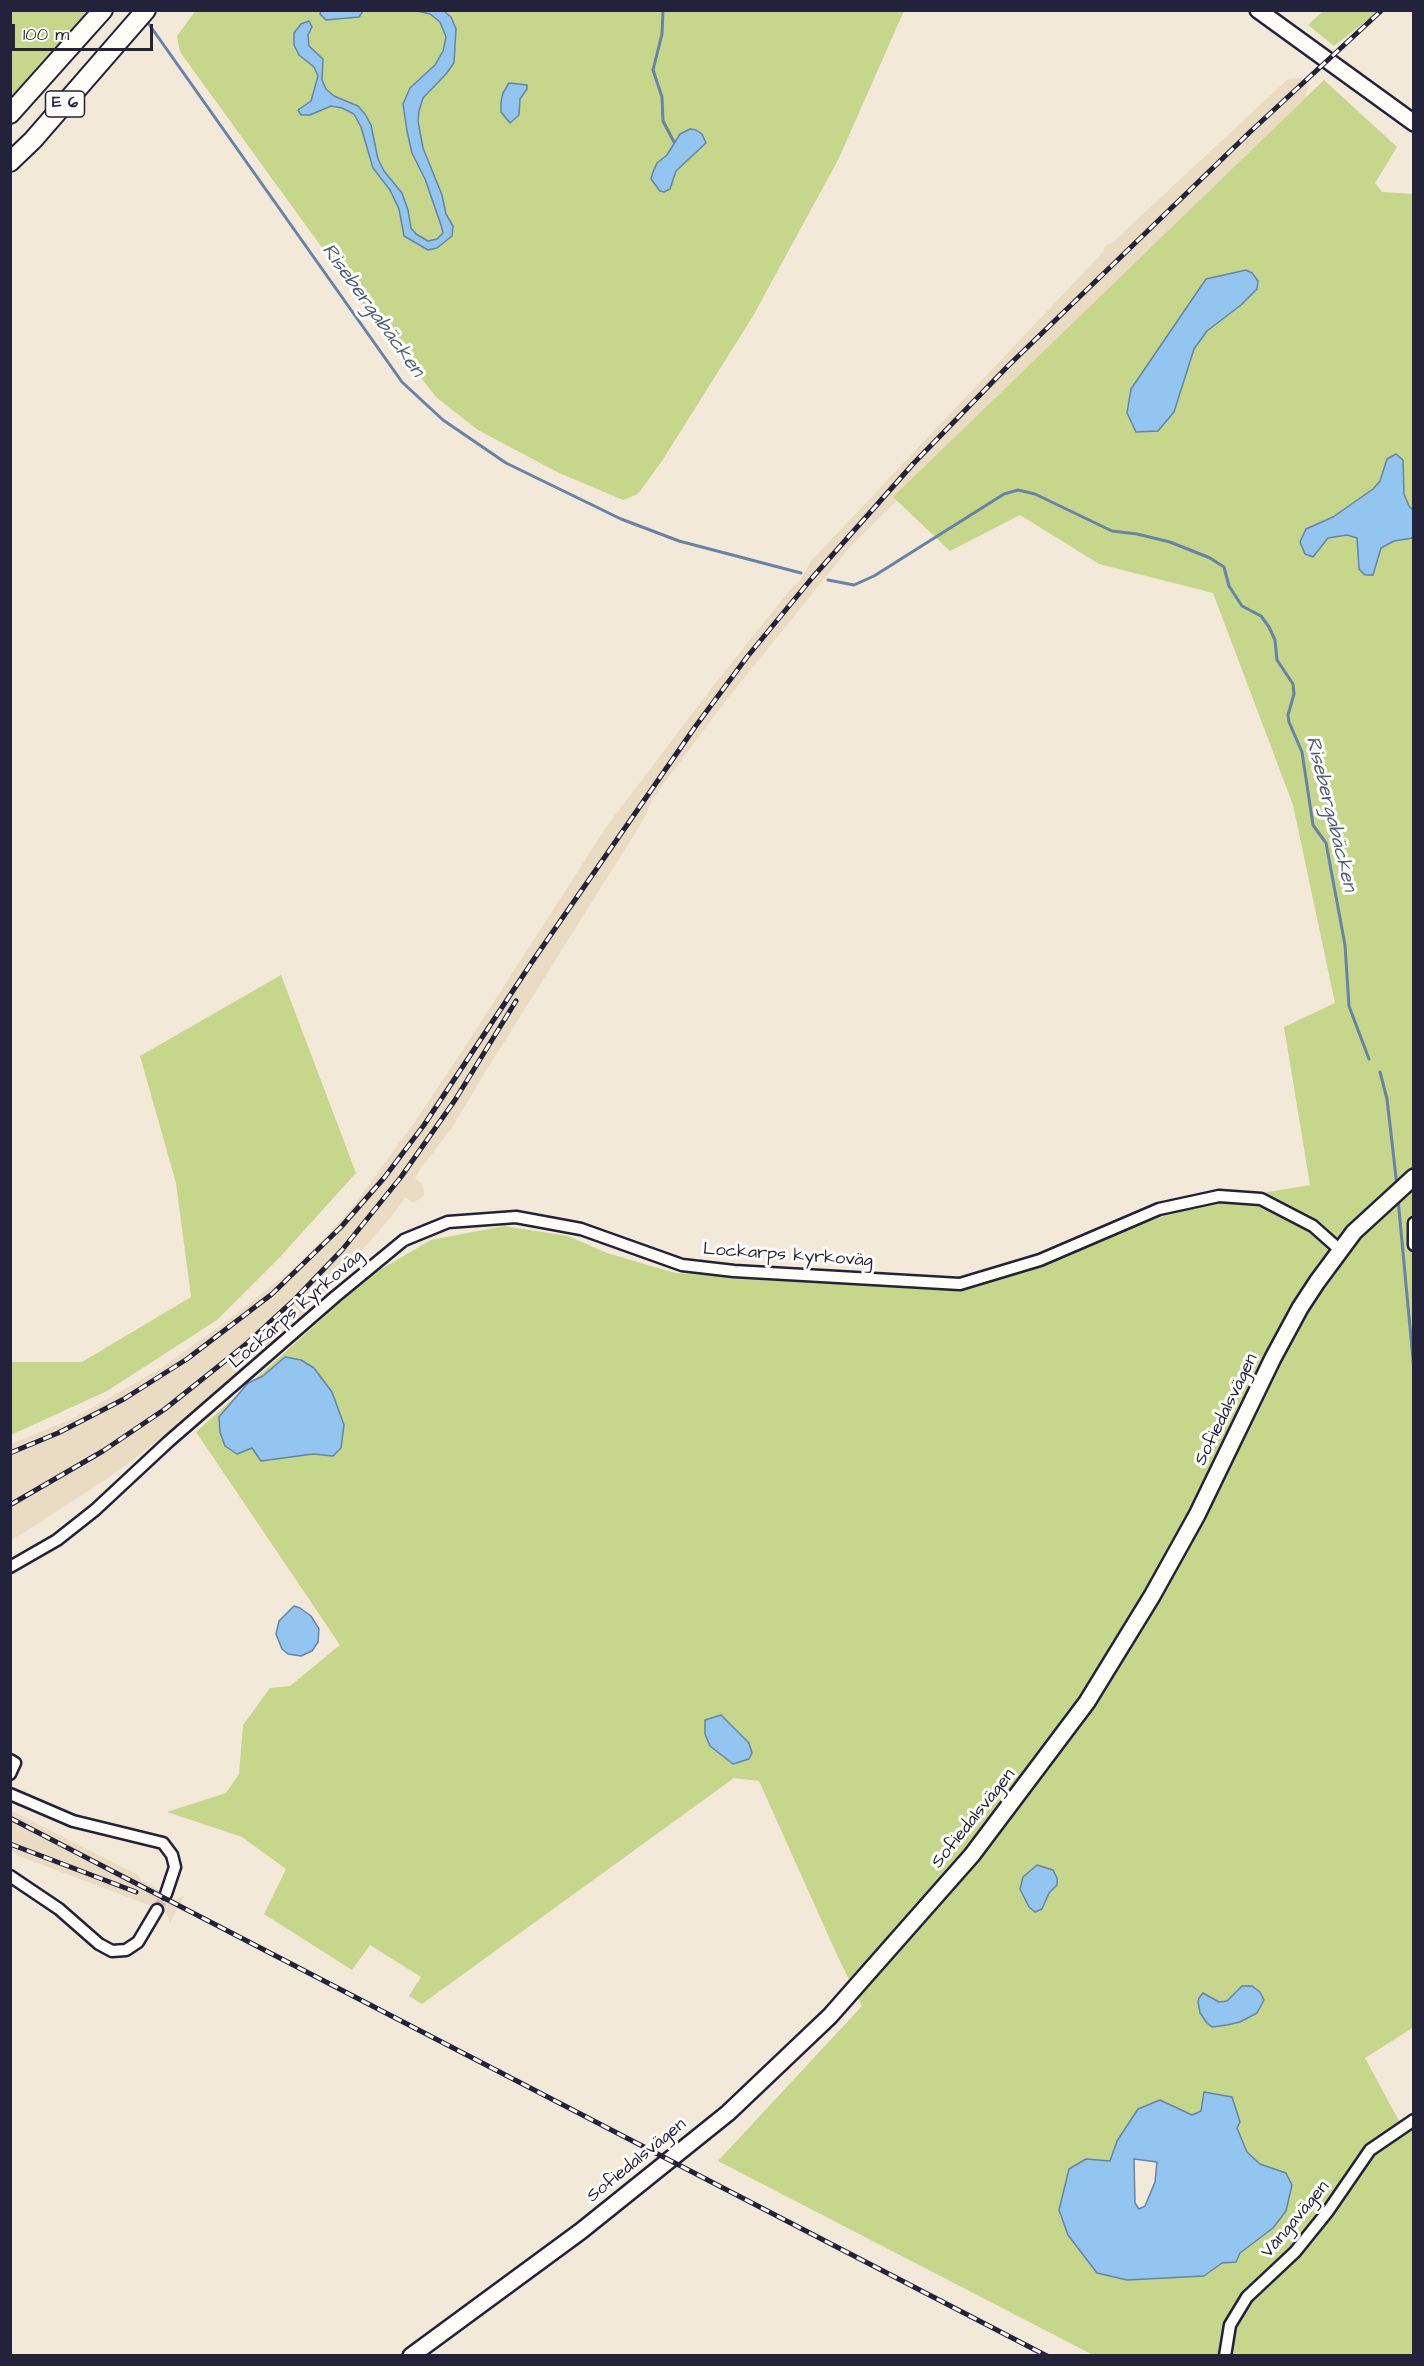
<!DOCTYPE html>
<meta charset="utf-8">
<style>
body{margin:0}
#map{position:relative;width:1424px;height:2366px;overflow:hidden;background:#f2e9d8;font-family:"Architects Daughter",sans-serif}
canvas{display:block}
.frame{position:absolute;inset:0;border:12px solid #22223b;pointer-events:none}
.scale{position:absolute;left:12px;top:24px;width:141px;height:27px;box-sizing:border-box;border:3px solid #22223b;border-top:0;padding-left:8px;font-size:18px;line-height:21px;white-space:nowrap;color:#22223b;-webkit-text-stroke:4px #fdfcf7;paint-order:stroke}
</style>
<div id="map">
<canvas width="1424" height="2366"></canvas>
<div class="frame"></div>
<div class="scale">100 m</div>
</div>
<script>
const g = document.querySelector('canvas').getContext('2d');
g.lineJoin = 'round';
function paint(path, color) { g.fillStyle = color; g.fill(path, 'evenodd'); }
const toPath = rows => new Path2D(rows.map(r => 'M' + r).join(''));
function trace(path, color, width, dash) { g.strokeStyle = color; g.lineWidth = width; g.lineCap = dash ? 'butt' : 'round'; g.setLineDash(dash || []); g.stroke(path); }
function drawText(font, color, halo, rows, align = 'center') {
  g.font = font + ' "Architects Daughter",sans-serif'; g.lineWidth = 6; g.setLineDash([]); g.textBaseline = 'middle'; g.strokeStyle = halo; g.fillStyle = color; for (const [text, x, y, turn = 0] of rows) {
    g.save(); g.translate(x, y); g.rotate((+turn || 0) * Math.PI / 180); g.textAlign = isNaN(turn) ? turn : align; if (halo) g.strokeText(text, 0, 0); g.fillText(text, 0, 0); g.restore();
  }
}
const built = toPath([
 [1301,78,1308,83,1306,97,850,547,727,699,653,798,644,819,482,1077,452,1128,421,1168,415,1178,423,1185,424,1196,413,1203,405,1197,396,1211,338,1278,281,1338,190,1417,185,1419,117,1472,25,1532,11,1540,11,1444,76,1417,161,1368,231,1318,295,1267,326,1236,354,1205,416,1120,466,1045,607,826,707,694,793,586,799,582,811,561,1103,252,1105,246,1113,242,1288,79],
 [10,1810,138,1875,141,1880,176,1899,184,1896,170,1923,167,1914,146,1904,16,1855,15,1852,11,1850]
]);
const green = toPath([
 [196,10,904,11,838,160,753,316,662,461,638,494,623,500,557,472,478,430,437,398,376,322,180,52,177,36],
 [1324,10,1379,10,1379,11,1334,46,1308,25],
 [10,11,90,11,11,99,10,99],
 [1324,80,1397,147,1375,183,1382,192,1414,194,1414,2027,1365,2058,1399,2121,1413,2115,1413,2355,1093,2355,718,2161,862,2006,837,1955,759,1781,734,1778,422,2004,409,1996,421,1977,370,1945,352,1970,264,1914,286,1869,242,1837,167,1812,226,1793,239,1774,243,1725,270,1688,290,1686,340,1645,196,1432,371,1275,431,1240,504,1226,568,1236,607,1253,675,1273,958,1291,1197,1204,1310,1185,1284,1027,1335,1003,1293,805,1213,593,1099,564,1020,515,950,551,893,497],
 [1204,2092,1232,2097,1237,2128,1247,2152,1260,2164,1286,2173,1292,2185,1286,2211,1273,2228,1240,2253,1236,2262,1222,2263,1204,2276,1086,2159,1110,2161,1160,2100,1192,2116,1201,2111],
 [281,975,356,1173,280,1257,217,1320,107,1391,11,1435,11,1362,82,1362,191,1297,176,1183,140,1056]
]);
const water = toPath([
 [321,11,321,10,363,11,359,17,326,20,320,14,321,11],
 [417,11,444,11,451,17,456,29,454,63,446,74,423,98,419,111,418,121,423,148,442,195,446,214,453,226,452,236,437,248,428,250,404,236,399,209,390,190,373,168,361,127,354,114,342,108,331,106,310,115,301,115,298,110,311,101,318,76,314,67,299,55,294,45,294,33,301,24,309,21,312,27,308,35,309,46,323,59,322,80,326,89,334,96,358,106,365,114,371,125,378,159,384,171,402,193,408,210,411,228,416,234,428,241,437,239,443,233,441,225,425,179,412,153,407,131,403,104,410,88,435,65,443,51,446,37,440,22,430,14,417,11],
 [509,83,527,85,527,89,520,99,519,115,510,123,501,112,501,102,503,93,509,83],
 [690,129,696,130,702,134,706,143,676,171,670,189,664,192,660,191,651,179,653,172,657,163,667,155,680,134,690,129],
 [1246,270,1252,273,1258,281,1257,289,1241,305,1207,331,1194,349,1174,412,1158,431,1136,432,1127,413,1131,389,1206,279,1246,270],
 [1396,454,1403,460,1404,494,1409,506,1413,510,1413,538,1394,541,1381,548,1373,575,1365,575,1359,569,1357,538,1347,535,1328,538,1313,557,1305,554,1300,542,1306,529,1333,517,1373,489,1380,481,1387,459,1396,454],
 [285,1357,301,1360,314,1368,332,1392,344,1425,341,1448,333,1456,313,1454,261,1461,252,1448,237,1454,225,1446,220,1432,219,1417,248,1383,263,1376,285,1357],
 [294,1606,300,1608,311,1616,319,1629,318,1642,312,1651,301,1656,288,1654,282,1649,276,1634,279,1621,294,1606],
 [721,1715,749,1743,752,1753,749,1759,733,1764,710,1746,705,1734,705,1720,721,1715],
 [1037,1865,1053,1870,1057,1878,1057,1885,1049,1893,1042,1909,1035,1912,1029,1907,1020,1889,1023,1877,1037,1865],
 [1242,1986,1252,1986,1260,1992,1264,2000,1257,2013,1240,2022,1227,2025,1212,2027,1207,2023,1200,2013,1198,2002,1199,1998,1203,1993,1219,2002,1227,2001,1242,1986],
 [1204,2092,1232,2097,1240,2122,1237,2128,1247,2152,1260,2164,1286,2173,1292,2185,1286,2211,1273,2228,1240,2253,1236,2262,1222,2263,1204,2276,1127,2280,1097,2273,1068,2235,1059,2210,1069,2169,1086,2159,1110,2161,1117,2141,1138,2109,1160,2100,1192,2115,1201,2111,1204,2092],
 [1134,2159,1157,2162,1155,2182,1145,2206,1139,2209,1135,2203,1134,2159]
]);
const stream = toPath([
 [663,10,662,34,653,70,662,97,663,121,674,142],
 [146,20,402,382,443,420,506,463,621,519,679,541,801,573],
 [828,580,854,585,874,576,1004,494,1018,490,1035,494,1112,531,1137,534,1170,542,1210,558,1224,567,1229,586,1242,606,1261,616,1269,627,1275,640,1277,660,1293,684,1294,694,1288,715,1289,722,1302,752,1313,825,1326,843,1345,945,1349,1006,1369,1059],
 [1380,1072,1387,1099,1397,1186],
 [1398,1199,1414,1370]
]);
const minorTunnel = toPath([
 [157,1910,166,1894]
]);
const minor = toPath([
 [1414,1223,1414,1245],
 [10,1567,57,1540,95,1510,168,1442,336,1296,404,1240,448,1222,516,1217,581,1229,682,1265,734,1271,960,1284,1040,1260,1159,1209,1219,1196,1261,1199,1313,1226,1340,1250],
 [10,1760,15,1763,10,1774],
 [10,1794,73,1821,163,1843,172,1855,175,1867,166,1894],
 [10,1876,59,1909,99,1944,112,1951,126,1950,138,1942,157,1910],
 [1225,2356,1230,2325,1247,2297,1295,2252,1328,2211,1370,2150,1414,2120]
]);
const secondary = toPath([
 [1258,10,1414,123],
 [411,2356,581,2231,728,2113,830,2016,972,1855,1087,1702,1152,1596,1197,1515,1273,1358,1300,1308,1317,1282,1354,1232,1414,1177]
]);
const motorway = toPath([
 [10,114,103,10],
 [10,162,33,140,146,10]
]);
const rail = toPath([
 [10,1453,58,1433,124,1399,187,1359,272,1294,341,1227,384,1178,424,1125,534,959,695,727,747,657,812,578,913,464,1008,366,1250,132,1382,10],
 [10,1505,103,1451,165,1409,245,1345,295,1299,342,1250,401,1177,455,1100,516,1001],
 [10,1818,1047,2356],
 [10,1844,136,1892]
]);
const shields = [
 [65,104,39]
];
const shieldNames = [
 ["E 6",65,104]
];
const streetNames = [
 ["Lockarps kyrkoväg",788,1256,4],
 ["Lockarps kyrkoväg",297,1310,-41],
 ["Sofiedalsvägen",1227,1410,-64],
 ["Sofiedalsvägen",974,1819,-51],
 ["Sofiedalsvägen",637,2161,-39],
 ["Vångavägen",1296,2220,-50]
];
const waterNames = [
 ["Risebergabäcken",372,311,54],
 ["Risebergabäcken",1330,814,76]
];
paint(built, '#eadcc2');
paint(green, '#c6d78c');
paint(water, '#92c5ef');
trace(water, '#6584a7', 1.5);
trace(stream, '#6584a7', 3);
trace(minorTunnel, '#c8c1b9', 10, [10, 5]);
trace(minor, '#22223b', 15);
trace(secondary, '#22223b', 20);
trace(motorway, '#22223b', 22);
trace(minor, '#fdfcf7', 10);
trace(secondary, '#fdfcf7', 15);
trace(motorway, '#fdfcf7', 18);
trace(rail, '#22223b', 5);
trace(rail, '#fdfcf7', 3, [9]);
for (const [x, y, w] of shields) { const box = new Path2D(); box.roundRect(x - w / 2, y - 13, w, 26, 4.5); g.fillStyle = '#fdfcf7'; g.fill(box); trace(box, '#22223b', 1.5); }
drawText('bold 16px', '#22223b', null, shieldNames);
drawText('18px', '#22223b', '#fdfcf7', streetNames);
drawText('italic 20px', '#495b7a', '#fdfcf7', waterNames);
</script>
